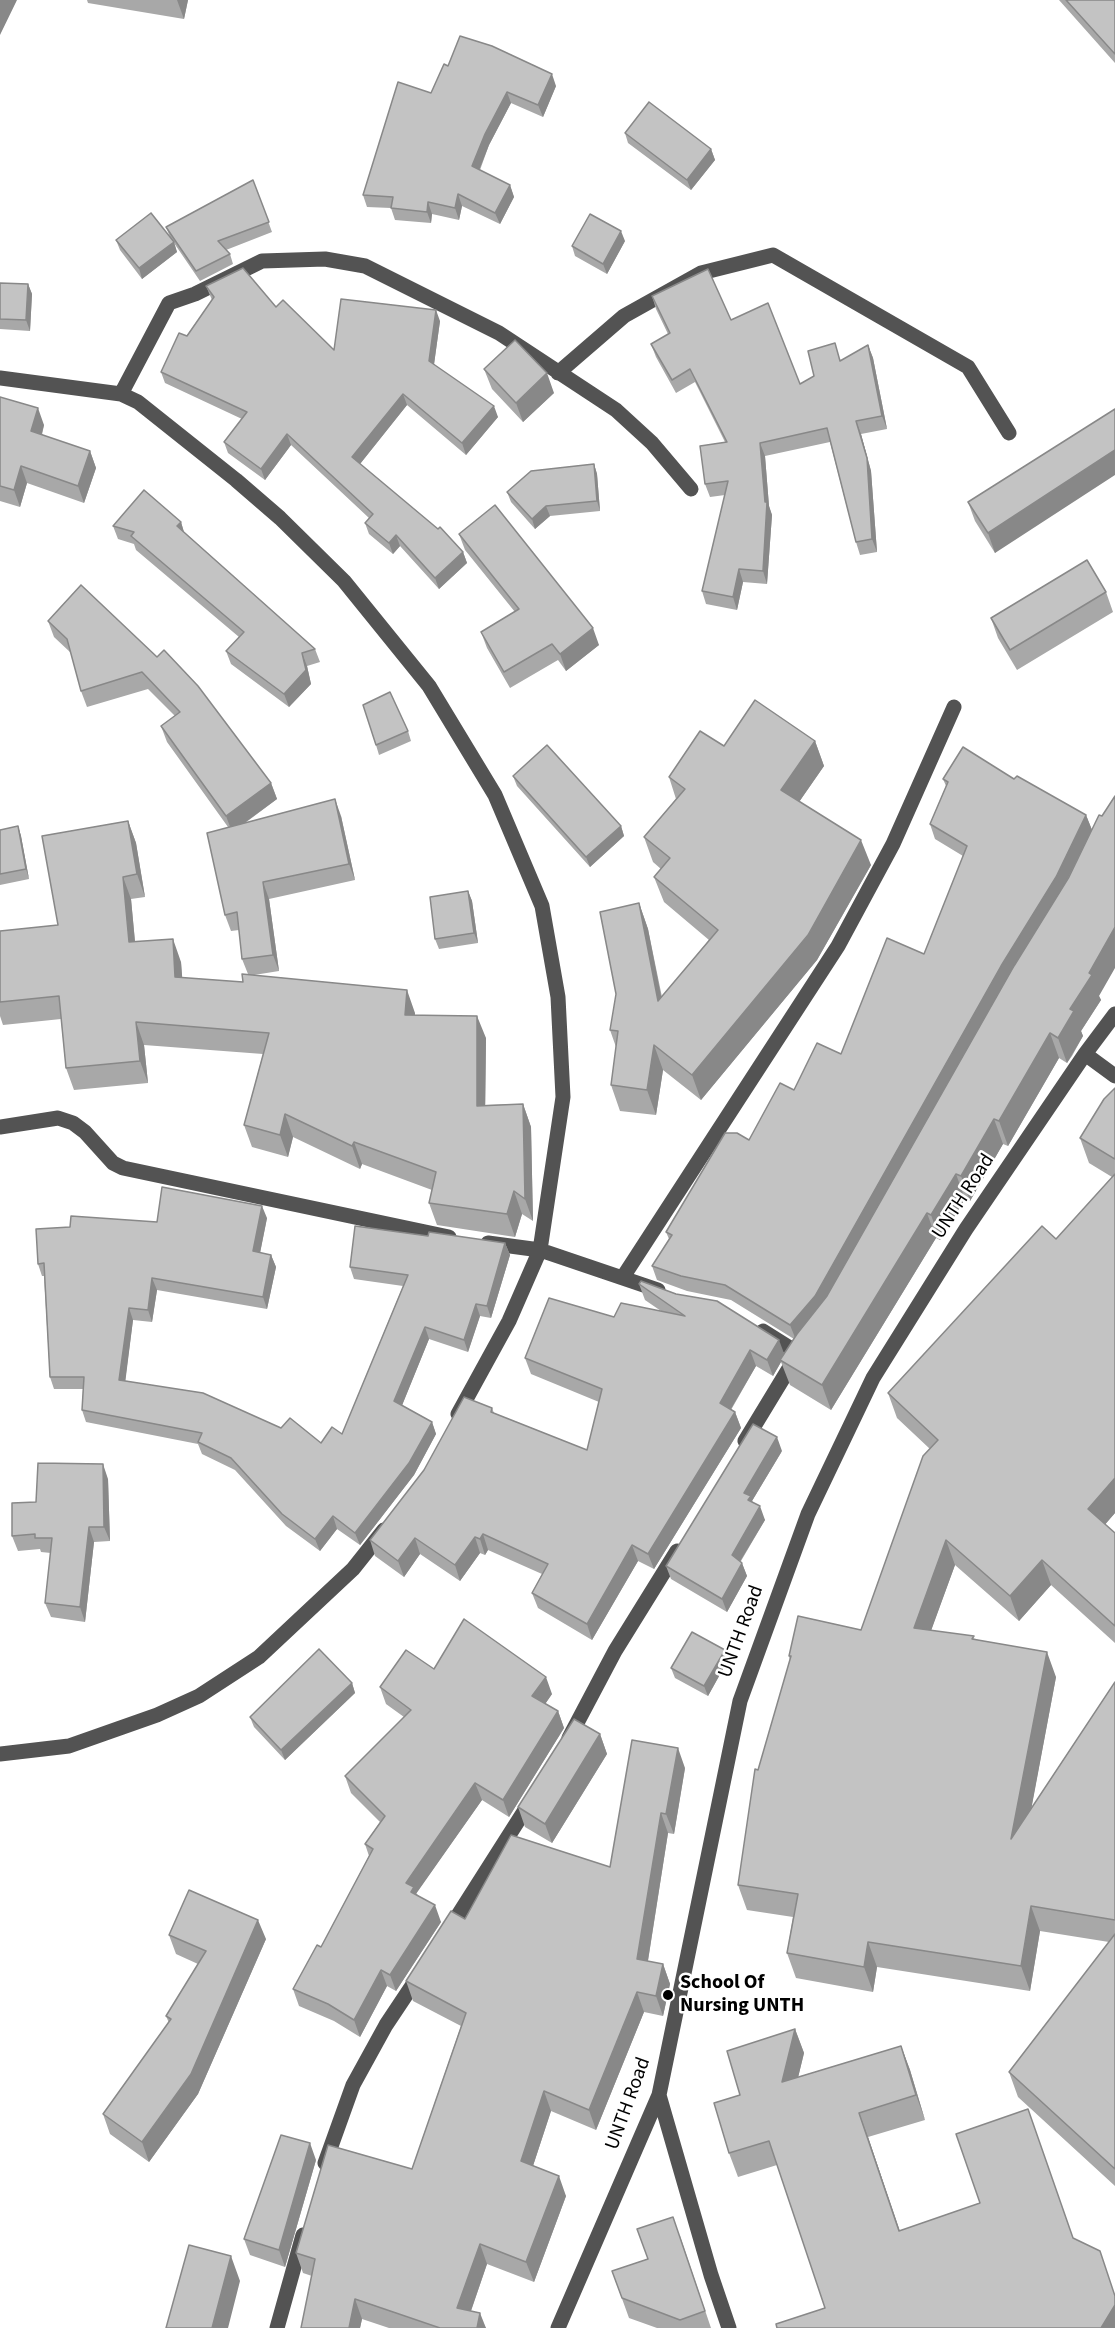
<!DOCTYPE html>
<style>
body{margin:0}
canvas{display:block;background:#fff}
</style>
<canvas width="1115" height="2328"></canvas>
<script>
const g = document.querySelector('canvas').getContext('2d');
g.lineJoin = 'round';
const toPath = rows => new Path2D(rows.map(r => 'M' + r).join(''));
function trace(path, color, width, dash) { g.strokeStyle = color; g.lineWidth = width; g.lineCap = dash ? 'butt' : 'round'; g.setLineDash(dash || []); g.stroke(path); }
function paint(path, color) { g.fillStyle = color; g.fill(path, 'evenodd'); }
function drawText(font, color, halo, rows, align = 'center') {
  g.font = font + ' "Source Sans 3",sans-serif'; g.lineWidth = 5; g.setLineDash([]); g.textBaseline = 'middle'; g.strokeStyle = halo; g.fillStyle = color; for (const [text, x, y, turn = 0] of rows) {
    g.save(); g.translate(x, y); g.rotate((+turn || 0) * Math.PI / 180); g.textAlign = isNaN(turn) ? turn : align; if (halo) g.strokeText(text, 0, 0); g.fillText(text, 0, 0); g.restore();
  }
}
const minor = toPath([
 [558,373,624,316,701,273,773,255,968,367,1009,433],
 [0,378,121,394,138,402,236,480,280,518,344,581,429,686,495,795,542,906,558,997,563,1097,540,1250,509,1321,458,1414],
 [121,394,169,303,195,294,262,261,325,259,365,266,499,333,616,410,652,443,691,489],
 [1085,1054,1115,1076],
 [0,1127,58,1118,73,1123,85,1132,113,1163,123,1168,449,1237],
 [488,1243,540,1250,658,1290],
 [623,1277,838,946,893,844,954,707],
 [763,1331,798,1353],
 [745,1441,796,1357],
 [569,1738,615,1651,677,1551],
 [0,1754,69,1746,157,1715,199,1696,259,1657,353,1569,384,1530],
 [448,1931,532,1799],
 [659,2095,711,2275,729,2328],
 [325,2163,353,2085,386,2025,420,1974],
 [277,2328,303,2235],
 [558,2328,659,2095,740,1701,808,1514,873,1378,966,1229,1085,1054,1115,1014]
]);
const wall = toPath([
 [87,0,188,0,184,19,88,3],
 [1059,0,1115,0,1115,63],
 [448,66,556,86,543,117,511,103,489,145,480,170,510,185,514,197,500,224,462,206,459,220,432,214,431,223,395,220,391,208,367,207,363,195],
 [625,133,711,149,715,160,691,190,628,143],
 [253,180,272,232,226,250,230,254,233,264,200,281,174,243,177,252,142,279,120,250,116,240,170,237,166,227],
 [625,241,607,274,575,256,572,246],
 [0,283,28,284,32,294,30,331,0,329],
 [206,286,276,307,334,350,440,321,434,364,498,417,466,455,407,405,360,464,463,552,467,563,439,589,400,546,393,554,369,534,365,523,369,518,291,445,265,480,228,453,224,442,242,419,165,383,161,372,212,300],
 [652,296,731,320,800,384,868,345,873,358,887,429,861,434,871,471,877,552,860,555,856,542,830,442,765,456,769,506,772,515,767,584,743,582,737,610,706,604,702,591,725,495,710,497,705,484,725,442,695,382,676,393,656,357,651,344,668,334,656,309],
 [484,369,554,393,523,422,492,389],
 [0,397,44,425,42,435,90,451,96,468,84,503,27,483,20,507,0,501],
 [1115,409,995,553,975,521,968,502],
 [594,464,597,474,600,511,550,516,535,529,511,502,507,492],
 [181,522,184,532,315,649,320,662,307,666,311,684,289,707,231,664,226,651,239,637,136,550,134,544,118,539,113,526],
 [459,534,599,645,566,671,558,660,510,688,487,648,481,632,515,612,465,550],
 [81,585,271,783,277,799,245,823,341,816,355,880,269,899,279,971,254,975,415,1013,415,1015,486,1038,485,1105,523,1104,531,1127,533,1221,522,1214,515,1237,437,1225,429,1203,432,1190,362,1164,360,1169,293,1137,288,1157,252,1147,244,1125,263,1054,144,1045,148,1083,74,1090,66,1068,61,1019,3,1025,0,1016,0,1002,58,925,128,821,136,843,145,897,131,899,135,941,181,962,182,978,243,982,248,974,242,959,239,930,231,931,225,915,228,827,167,742,161,726,175,716,148,689,87,707,81,691,71,653,54,637,48,621],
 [1106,592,1113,612,1017,670,998,638,991,618],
 [408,731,411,741,379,755,376,745],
 [815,741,824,766,799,802,871,865,817,960,701,1100,663,1070,656,1115,620,1111,611,1085,616,1047,610,1030,639,903,648,929,662,997,709,940,664,902,654,877,661,869,653,862,644,837,676,799,669,777,724,746],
 [513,776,621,826,624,836,590,867,517,786],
 [943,779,1014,779,1086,815,1092,830,1099,996,1101,1000,1081,1031,1083,1036,1072,1056,1067,1063,1059,1058,1008,1146,1003,1144,970,1201,965,1199,940,1240,936,1238,831,1410,790,1385,781,1362,773,1376,756,1366,731,1410,735,1412,741,1428,654,1569,638,1561,592,1640,538,1608,532,1593,542,1574,488,1550,485,1555,480,1553,460,1581,420,1554,404,1577,375,1556,370,1540,492,1408,494,1413,587,1450,599,1402,531,1374,525,1358,614,1317,661,1311,645,1300,639,1284,784,1355,794,1339,731,1300,687,1291,657,1280,652,1266,669,1239,666,1232,794,1090,841,1054,924,954,963,856,935,839,930,824,946,786],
 [18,826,21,836,29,879,0,885,0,830],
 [468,891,472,901,478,943,439,949,435,939],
 [1115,1088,1115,1513,1105,1524,1115,1533,1115,1643,1051,1585,1019,1621,955,1565,931,1630,976,1639,1056,1677,1031,1809,1115,1682,1115,2186,1018,2097,1009,2072,1109,1942,1040,1931,1030,1991,877,1967,873,1992,796,1978,787,1953,793,1917,747,1910,738,1885,758,1770,790,1660,789,1656,861,1630,930,1449,897,1418,888,1393,1056,1239,1112,1177,1089,1163,1080,1138],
 [267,1218,260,1253,271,1255,276,1267,267,1309,157,1290,152,1322,133,1320,125,1381,281,1428,321,1443,342,1434,403,1286,354,1279,350,1267,428,1236,505,1243,510,1255,491,1318,480,1316,468,1352,429,1339,402,1405,432,1422,436,1434,414,1475,360,1545,337,1529,320,1551,286,1526,235,1470,202,1454,198,1444,86,1422,82,1410,83,1389,54,1389,50,1377,44,1276,42,1276,38,1264,157,1222],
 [782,1451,752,1501,765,1520,741,1561,747,1576,727,1612,671,1579,666,1566],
 [108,1479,110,1541,94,1542,85,1622,51,1617,45,1603,51,1553,41,1552,40,1549,18,1551,12,1536,36,1502],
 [728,1660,708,1696,675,1678,671,1668],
 [434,1669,552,1694,545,1704,558,1711,564,1728,509,1817,482,1800,416,1893,441,1922,396,1991,387,1986,360,2037,334,2021,299,2006,293,1989,321,1947,369,1856,365,1844,380,1822,351,1793,345,1776,404,1717,386,1704,380,1687],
 [352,1683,355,1693,285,1760,254,1727,250,1717],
 [600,1734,607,1754,552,1843,525,1827,518,1807],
 [685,1768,674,1834,668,1833,648,1961,663,1964,670,1984,663,2016,644,2012,596,2130,551,2111,533,2166,566,2196,534,2282,487,2264,471,2311,486,2328,389,2328,362,2319,360,2328,301,2328,312,2276,303,2273,296,2253,412,2169,461,2026,413,2001,406,1981,465,1919,610,1867],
 [169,1935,266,1939,198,2094,149,2162,110,2134,103,2114,169,2023,166,2016,198,1964,176,1954],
 [795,2029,804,2053,798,2077,901,2046,910,2070,925,2120,868,2137,900,2231,1074,2238,825,2308,777,2165,738,2177,729,2153,740,2095],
 [316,2160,285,2267,250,2255,244,2239],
 [680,2236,711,2328,657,2328,629,2318,612,2271,648,2259]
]);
const shadedWall = toPath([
 [0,0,17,0,0,35],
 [177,0,188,0,184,19],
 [552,74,556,86,543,117,538,105],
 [507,92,511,103,489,145,476,178,472,166,485,134],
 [711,149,715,160,691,190,687,180],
 [510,185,514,197,500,224,495,213],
 [458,194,462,206,459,220,455,208],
 [428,202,432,214,431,223,427,212],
 [621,231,625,241,607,274,603,264],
 [174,242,177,252,142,279,139,268],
 [28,284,32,294,30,331,26,320],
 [436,310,440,321,433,372,429,361],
 [868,345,873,358,887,429,882,416],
 [547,373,554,393,523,422,516,403],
 [403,394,407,405,356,469,352,457],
 [494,406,498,417,466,455,462,443],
 [38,408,44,425,38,448,31,431],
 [856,421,861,434,871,471,877,552,872,539],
 [287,434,291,445,265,480,261,469],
 [760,443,765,456,769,506,772,515,767,584,763,571,765,502],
 [1115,450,1115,475,995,553,988,533],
 [90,451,96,468,84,503,78,486],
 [594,464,597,474,600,511,597,501],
 [21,466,27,483,20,507,14,490],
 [546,506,550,516,535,529,532,519],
 [181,522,185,536,177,526],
 [396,535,400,546,393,554,389,543],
 [463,552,467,563,439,589,435,578],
 [739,569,743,582,737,610,733,597],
 [593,628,599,645,566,671,560,654],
 [302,653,307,666,311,684,289,707,284,694],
 [815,741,824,766,790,815,781,790],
 [271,783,277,799,232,832,226,816],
 [335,799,341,816,355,880,349,864],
 [1086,815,1092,830,1061,892,820,1310,796,1340,790,1325],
 [128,821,136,843,145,897,137,874],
 [18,826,21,836,29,879,26,869],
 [621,826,624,836,590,867,586,857],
 [861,840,871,865,817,960,701,1100,692,1075],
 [123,877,131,899,137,964,129,942],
 [263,882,269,899,279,971,273,955],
 [468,891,472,901,478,943,474,933],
 [639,903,648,929,667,1027,658,1001],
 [1115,927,1115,968,1099,996,1101,1000,1081,1031,1083,1036,1067,1063,1058,1038,1070,1009,1089,973],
 [173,939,181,962,184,1000,175,977],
 [407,990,415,1013,413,1038,405,1015],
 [477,1016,486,1038,485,1128,477,1106],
 [136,1022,144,1045,148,1083,140,1061],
 [1050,1033,1059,1058,1008,1146,999,1121],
 [654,1045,663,1070,656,1115,647,1090],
 [523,1104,531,1127,533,1221,525,1199],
 [285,1114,293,1137,288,1157,280,1135],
 [994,1119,1003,1144,970,1201,961,1176],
 [354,1142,362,1164,360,1169,352,1146],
 [956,1174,965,1199,940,1240,931,1215],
 [514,1191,522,1214,515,1237,507,1214],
 [262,1206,267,1218,258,1263,253,1251],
 [927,1213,936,1238,831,1410,822,1385],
 [505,1243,510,1255,491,1318,487,1306],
 [271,1255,276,1267,267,1309,263,1297],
 [152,1278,157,1290,152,1322,148,1310],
 [476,1304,480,1316,468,1352,464,1340],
 [129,1308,133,1320,124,1392,119,1380],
 [425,1327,429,1339,399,1413,394,1401],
 [779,1340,785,1356,780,1360,781,1362,773,1376,767,1360],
 [750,1350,756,1366,725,1419,720,1403],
 [735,1412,741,1428,654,1569,648,1554],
 [432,1422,436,1434,414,1475,360,1545,355,1533],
 [777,1437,782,1451,752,1501,755,1510,744,1493],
 [103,1464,108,1479,110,1541,104,1527],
 [1115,1478,1115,1513,1097,1534,1088,1509],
 [760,1506,765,1520,736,1568,732,1555],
 [333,1516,337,1529,320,1551,315,1539],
 [89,1527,94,1542,85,1622,80,1607],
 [483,1534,488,1550,485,1555,480,1539],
 [475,1537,480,1553,460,1581,455,1565],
 [415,1538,420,1554,404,1577,398,1561],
 [946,1540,955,1565,923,1653,914,1628],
 [632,1545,638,1561,592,1640,587,1624],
 [1042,1560,1051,1585,1019,1621,1010,1596],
 [742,1563,747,1576,727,1612,722,1599],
 [725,1650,728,1660,708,1696,704,1686],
 [1047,1652,1056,1677,1021,1864,1011,1839],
 [546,1677,552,1694,539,1713,532,1696],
 [352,1683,355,1693,285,1760,281,1750],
 [558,1711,564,1728,509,1817,503,1800],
 [600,1734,607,1754,552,1843,545,1824],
 [678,1748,685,1768,674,1834,666,1814],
 [475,1783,482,1800,416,1894,420,1904,406,1883],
 [661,1813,668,1833,645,1979,637,1959],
 [435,1905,441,1922,396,1991,390,1975],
 [1031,1906,1040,1931,1030,1991,1021,1966],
 [258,1920,266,1939,198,2094,149,2162,142,2142],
 [868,1942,877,1967,873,1992,864,1967],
 [663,1964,670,1984,663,2016,656,1996],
 [381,1970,387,1986,360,2037,354,2020],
 [637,1992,644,2012,596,2130,589,2110],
 [795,2029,804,2053,791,2107,782,2082],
 [901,2046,910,2070,925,2120,916,2095],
 [544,2091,551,2111,528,2181,521,2161],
 [859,2113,868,2137,908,2256,899,2231],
 [310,2143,316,2160,285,2267,279,2250],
 [559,2176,566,2196,534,2282,526,2262],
 [480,2244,487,2264,465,2328,457,2308],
 [231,2256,240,2281,228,2328,212,2328],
 [355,2299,362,2319,360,2328,349,2328],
 [1115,2305,1115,2328,1101,2328],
 [480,2313,486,2328,477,2328]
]);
const building = toPath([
 [1066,0,1115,0,1115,54,1066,0],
 [460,36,492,46,552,74,538,105,507,92,485,134,472,166,510,185,495,213,458,194,455,208,428,202,427,212,391,208,393,197,363,195,398,82,431,93,444,64,448,66,460,36],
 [649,102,711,149,687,180,625,133,649,102],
 [253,180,269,222,218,241,230,254,196,271,166,227,253,180],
 [151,213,174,242,139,268,116,240,151,213],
 [590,214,621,231,603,264,572,246,590,214],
 [243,268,276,307,283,300,334,350,341,299,436,310,429,361,494,406,462,443,403,394,352,457,438,529,440,527,463,552,435,578,396,535,389,543,365,523,373,514,287,434,261,469,224,442,247,412,161,372,179,333,187,336,214,297,206,286,243,268],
 [708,269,731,320,768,303,800,384,814,376,808,351,835,343,840,361,868,345,882,416,856,421,867,458,872,539,856,542,827,428,760,443,765,502,767,502,763,571,739,569,733,597,702,591,728,481,705,484,700,446,727,442,690,369,672,380,651,344,670,333,652,296,708,269],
 [0,283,28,284,26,320,0,319,0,283],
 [515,340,547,373,516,403,484,369,515,340],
 [0,397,38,408,31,431,90,451,78,486,21,466,14,490,0,486,0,397],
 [1115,409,1115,450,988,533,968,502,1115,409],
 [594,464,597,501,546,506,532,519,507,492,531,471,594,464],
 [144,490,181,522,177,526,315,649,302,653,306,670,284,694,226,651,244,632,131,536,134,532,113,526,144,490],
 [495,505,593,628,560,654,552,644,504,672,481,632,519,609,459,534,495,505],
 [1087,560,1106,592,1010,650,991,618,1087,560],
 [81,585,157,657,164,650,198,686,271,783,226,816,161,726,180,712,142,672,81,691,67,639,48,621,81,585],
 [390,692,408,731,376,745,363,705,390,692],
 [755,700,815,741,781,790,861,840,808,935,692,1075,654,1045,647,1090,611,1085,618,1031,610,1030,616,994,600,912,639,903,658,1001,718,930,654,877,670,858,644,837,685,789,669,777,700,731,724,746,755,700],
 [547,745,621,826,586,857,513,776,547,745],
 [963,747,1014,779,1017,776,1086,815,1056,877,1001,966,815,1296,790,1325,725,1285,681,1276,652,1266,672,1235,666,1232,725,1133,737,1133,749,1140,780,1083,794,1090,817,1043,841,1054,887,938,924,954,967,846,930,824,948,782,943,779,963,747],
 [1115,796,1115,927,1089,973,1092,975,1070,1009,1074,1011,1058,1038,1050,1033,999,1121,994,1119,961,1176,956,1174,931,1215,927,1213,822,1385,780,1360,797,1334,827,1296,1014,966,1069,877,1099,815,1102,816,1115,796],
 [335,799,349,864,263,882,273,955,242,959,237,912,225,915,207,833,335,799],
 [128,821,137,874,123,877,129,942,173,939,175,977,243,982,242,974,407,990,405,1015,477,1016,477,1106,523,1104,525,1199,514,1191,507,1214,429,1203,436,1172,354,1142,352,1146,285,1114,280,1135,244,1125,269,1033,136,1022,140,1061,66,1068,59,996,0,1002,0,931,58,925,42,836,128,821],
 [18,826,26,869,0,874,0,830,18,826],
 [468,891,474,933,435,939,430,897,468,891],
 [1115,1088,1115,1159,1080,1138,1104,1099,1115,1088],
 [1115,1174,1115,1478,1088,1509,1115,1533,1115,1626,1042,1560,1010,1596,946,1540,914,1628,974,1636,972,1639,1047,1652,1011,1839,1115,1682,1115,1920,1031,1906,1021,1966,868,1942,864,1967,787,1953,798,1894,738,1885,755,1769,758,1770,791,1656,789,1656,798,1616,861,1630,923,1456,938,1440,888,1393,1042,1226,1056,1239,1115,1174],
 [162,1187,262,1206,253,1251,271,1255,263,1297,152,1278,148,1310,129,1308,119,1380,203,1393,281,1428,290,1418,321,1443,332,1427,342,1434,408,1275,350,1267,355,1226,428,1236,429,1232,505,1243,487,1306,476,1304,464,1340,425,1327,394,1401,432,1422,409,1463,355,1533,333,1516,315,1539,282,1514,231,1458,198,1442,202,1433,82,1410,84,1377,50,1377,44,1263,38,1264,36,1229,70,1227,71,1216,157,1222,162,1187],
 [641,1281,676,1294,717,1301,779,1340,767,1360,750,1350,720,1403,735,1412,648,1554,632,1545,587,1624,532,1593,548,1564,483,1534,480,1539,475,1537,455,1565,415,1538,398,1561,370,1540,424,1470,464,1397,492,1408,491,1412,587,1450,602,1389,525,1358,549,1298,614,1317,621,1303,685,1316,639,1284,641,1281],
 [753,1424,777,1437,744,1493,751,1496,748,1500,760,1506,732,1555,742,1563,722,1599,666,1566,753,1424],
 [38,1463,103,1464,104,1527,89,1527,80,1607,45,1603,52,1538,35,1538,35,1534,12,1536,12,1503,36,1502,38,1463],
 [464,1619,546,1677,532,1696,558,1711,503,1800,475,1783,406,1883,414,1887,411,1892,435,1905,390,1975,381,1970,354,2020,328,2004,293,1989,317,1945,321,1947,373,1849,365,1844,385,1816,345,1776,411,1710,380,1687,406,1650,434,1669,464,1619],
 [692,1632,725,1650,704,1686,671,1668,692,1632],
 [319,1649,352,1683,281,1750,250,1717,319,1649],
 [574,1719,600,1734,545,1824,518,1807,574,1719],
 [632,1740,678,1748,666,1814,661,1813,637,1959,663,1964,656,1996,637,1992,589,2110,544,2091,521,2161,559,2176,526,2262,480,2244,457,2308,480,2313,477,2328,440,2328,355,2299,349,2328,301,2328,315,2259,296,2253,328,2145,412,2169,466,2013,406,1981,451,1911,465,1919,511,1835,610,1867,632,1740],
 [189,1890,258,1920,191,2074,142,2142,103,2114,171,2019,166,2016,206,1951,169,1935,189,1890],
 [1115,1934,1115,2169,1009,2072,1115,1934],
 [795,2029,782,2082,901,2046,916,2095,859,2113,899,2231,980,2203,956,2134,1028,2109,1073,2238,1100,2251,1115,2296,1115,2305,1101,2328,777,2328,776,2324,825,2308,769,2141,729,2153,714,2103,740,2095,727,2051,795,2029],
 [281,2135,310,2143,279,2250,244,2239,281,2135],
 [673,2217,705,2311,680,2320,622,2298,612,2271,648,2259,637,2229,673,2217],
 [189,2245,231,2256,212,2328,166,2328,189,2245]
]);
const markers = [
 [668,1995,6,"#000"]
];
const streetNames = [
 ["UNTH Road",964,1197,-57],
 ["UNTH Road",742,1632,-70],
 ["UNTH Road",629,2104,-70]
];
const poiNames = [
 ["School Of",680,1984],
 ["Nursing UNTH",680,2007]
];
trace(minor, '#535353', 15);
paint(wall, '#a8a8a8');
paint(shadedWall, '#888');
paint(building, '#c3c3c3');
trace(building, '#888', 1.5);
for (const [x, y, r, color] of markers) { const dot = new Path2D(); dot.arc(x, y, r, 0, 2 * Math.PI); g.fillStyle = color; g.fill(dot); trace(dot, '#fff', 2); }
drawText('20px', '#000', '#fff', streetNames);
drawText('bold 20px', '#000', '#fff', poiNames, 'left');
</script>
